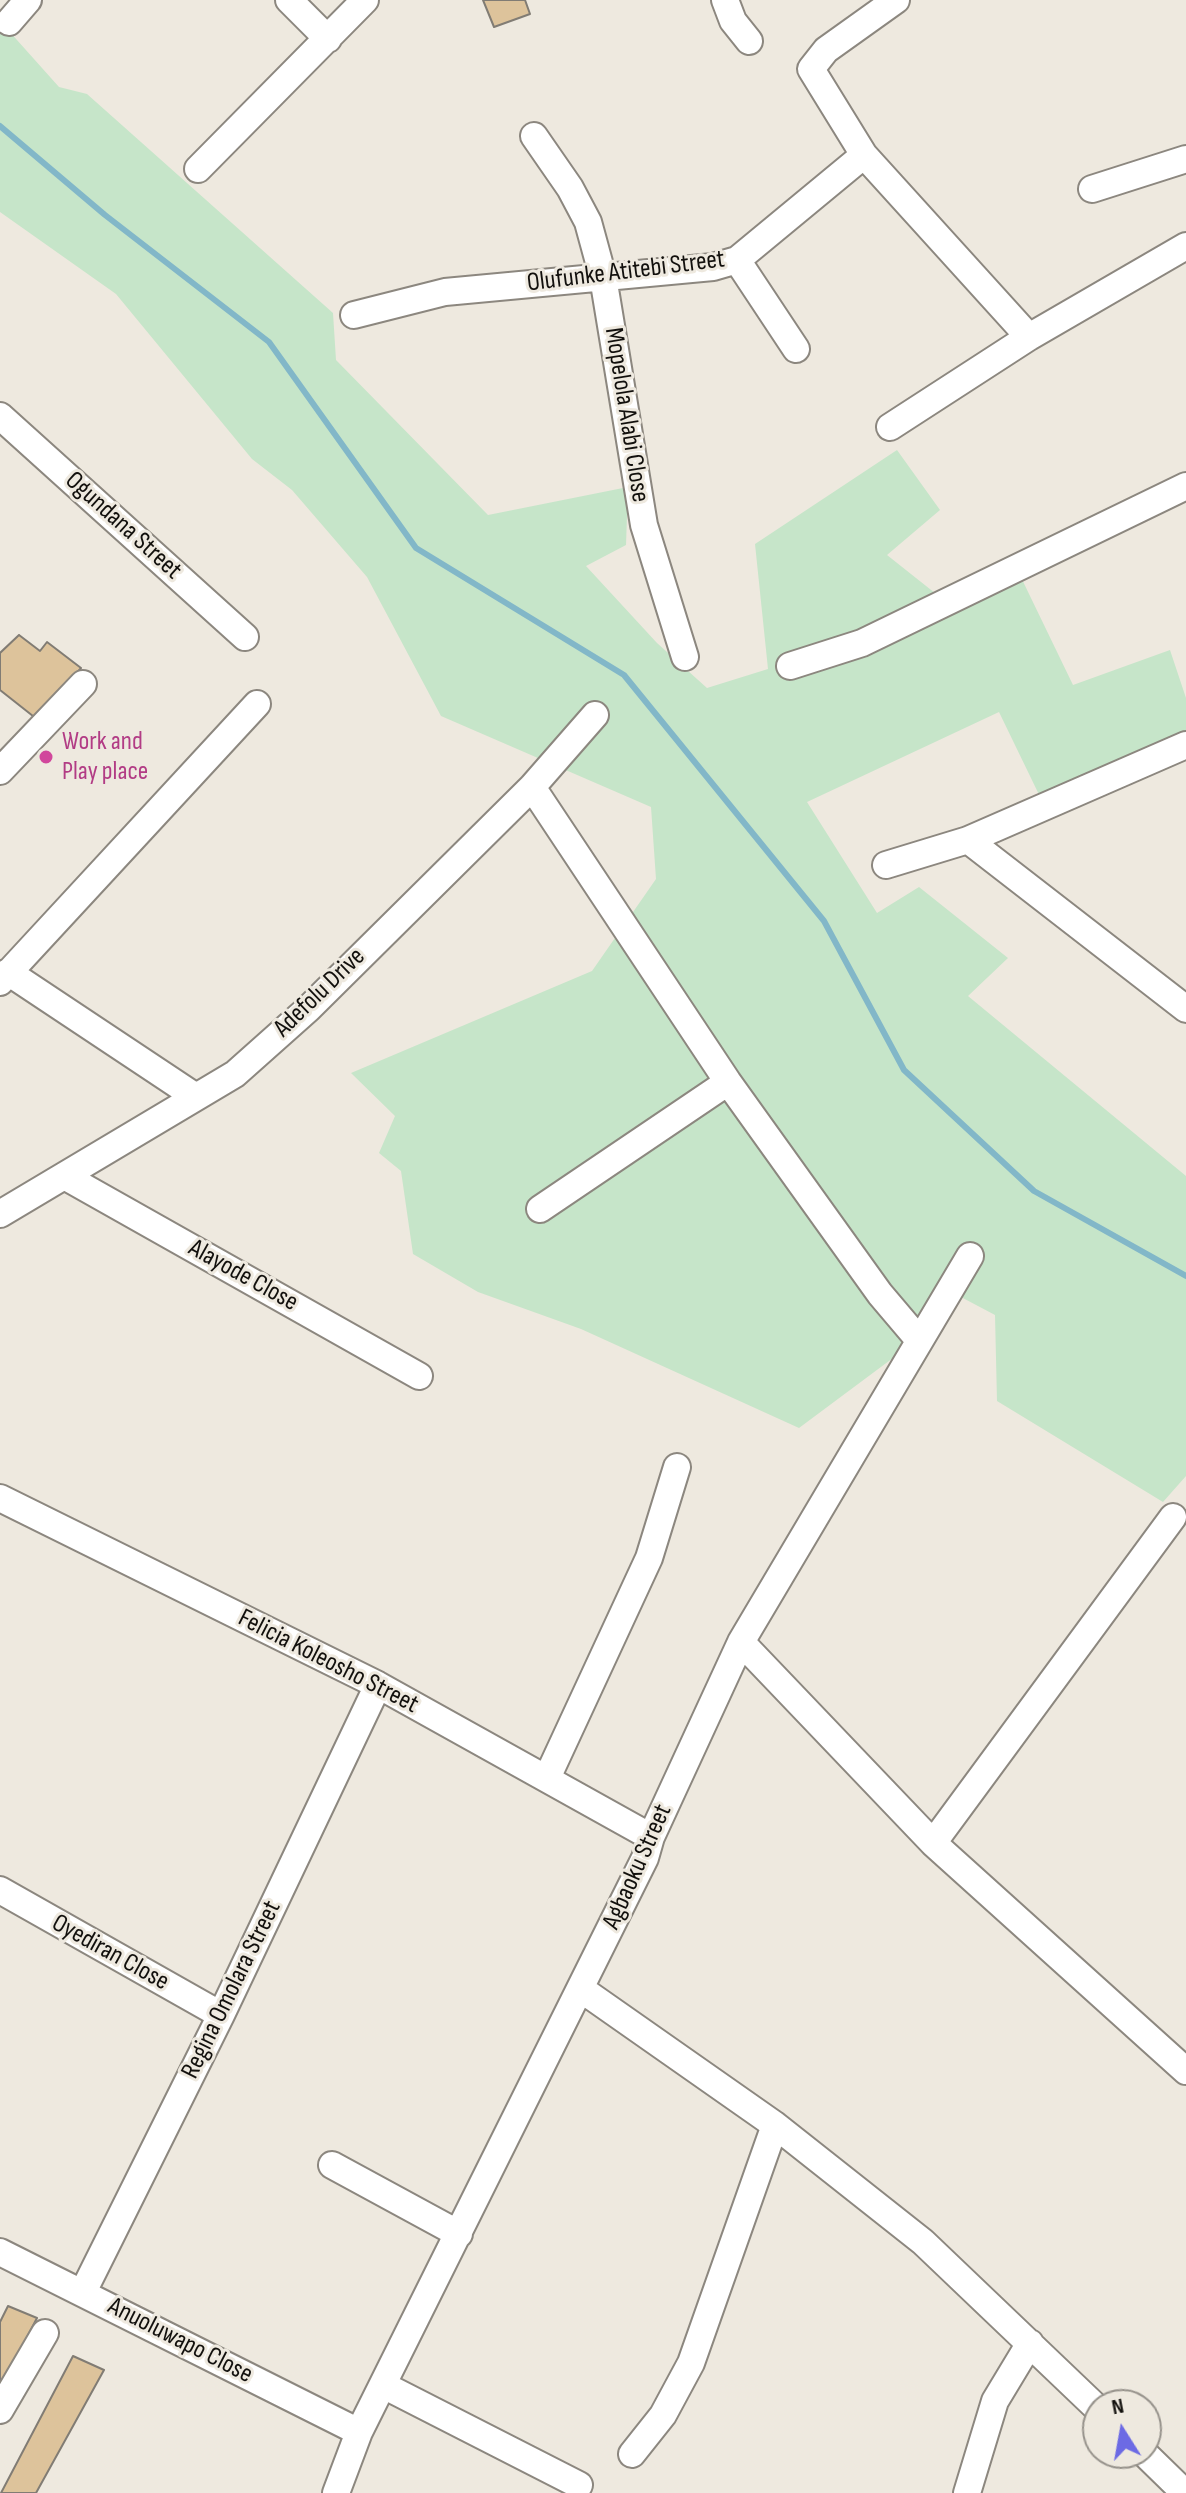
<!DOCTYPE html>
<style>
body{margin:0}
#map{position:relative;width:1186px;height:2493px;overflow:hidden;background:#eee9df;font-family:"Sofia Sans Condensed",sans-serif}
canvas{display:block}
.north{position:absolute;left:1082px;top:2389px;width:80px;height:80px;box-sizing:border-box;background:#eee9df;border:2px solid #96928b;border-radius:50%;rotate:349deg;font-size:22px;font-weight:700;line-height:32px;text-align:center;color:#12100d}
.north::after{content:'';display:block;margin:auto;width:28px;height:36px;background:#6c6ae4;clip-path:polygon(50% 0,100% 100%,50% 72%,0 100%)}
</style>
<div id="map">
<canvas width="1186" height="2493"></canvas>
<div class="north">N</div>
</div>
<script>
const g = document.querySelector('canvas').getContext('2d');
g.lineJoin = 'round';
function paint(path, color) { g.fillStyle = color; g.fill(path, 'evenodd'); }
const toPath = rows => new Path2D(rows.map(r => 'M' + r).join(''));
function trace(path, color, width, dash) { g.strokeStyle = color; g.lineWidth = width; g.lineCap = dash ? 'butt' : 'round'; g.setLineDash(dash || []); g.stroke(path); }
function drawText(font, color, halo, rows, align = 'center') {
  g.font = font + ' "Sofia Sans Condensed",sans-serif'; g.lineWidth = 6; g.setLineDash([]); g.textBaseline = 'middle'; g.strokeStyle = halo; g.fillStyle = color; for (const [text, x, y, turn = 0] of rows) {
    g.save(); g.translate(x, y); g.rotate((+turn || 0) * Math.PI / 180); g.textAlign = isNaN(turn) ? turn : align; if (halo) g.strokeText(text, 0, 0); g.fillText(text, 0, 0); g.restore();
  }
}
const green = toPath([
 [0,21,59,87,87,94,333,313,336,360,488,515,628,487,626,545,586,566,657,643,707,688,768,669,755,544,897,450,940,510,887,555,945,601,1016,567,1073,685,1170,650,1186,698,1186,742,1045,807,999,712,807,802,877,913,919,887,1008,958,968,996,1186,1176,1186,1476,1163,1502,997,1401,995,1315,942,1287,897,1355,799,1428,581,1329,478,1292,413,1254,401,1171,379,1153,395,1116,351,1073,592,971,656,879,651,807,441,716,367,577,292,490,252,459,116,294,0,212]
]);
const stream = toPath([
 [0,126,105,215,269,342,416,548,624,675,824,921,904,1070,1034,1191,1186,1276]
]);
const building = toPath([
 [483,0,525,0,530,14,494,27,483,0],
 [19,635,40,651,47,642,81,668,38,720,0,690,0,653,19,635],
 [8,2306,37,2318,0,2389,0,2322,8,2306],
 [73,2356,104,2370,36,2493,1,2493,73,2356]
]);
const minor = toPath([
 [289,0,328,39],
 [725,0,733,21,749,41],
 [896,0,826,50,811,69,864,155,1029,337],
 [9,22,28,0],
 [534,136,570,188,588,222,603,277,644,525,685,657],
 [198,169,365,0],
 [1092,189,1186,159],
 [737,260,796,349],
 [354,315,445,292,713,267,737,260,864,155],
 [0,416,245,637],
 [890,427,1029,337,1186,246],
 [790,666,862,643,1186,486],
 [0,771,83,684],
 [532,787,728,1082,880,1294,919,1340],
 [968,840,1186,1009],
 [886,865,968,840,1186,745],
 [8,972,196,1097],
 [0,982,257,704],
 [66,1177,419,1376],
 [540,1209,728,1082],
 [0,1214,235,1074,308,1009,532,787,595,715],
 [0,1498,378,1685,651,1837],
 [741,1642,933,1843,1186,2071],
 [547,1778,649,1558,677,1467],
 [933,1843,1173,1517],
 [0,1890,221,2015],
 [581,1989,775,2125,923,2242,1098,2409],
 [332,2165,459,2234],
 [0,2252,359,2432],
 [83,2292,221,2015,378,1685],
 [383,2385,579,2485],
 [0,2410,45,2333],
 [1144,2453,1185,2493],
 [632,2454,663,2415,691,2363,775,2125],
 [336,2493,359,2432,645,1858,651,1837,741,1642,970,1256],
 [967,2493,995,2401,1030,2343]
]);
const markers = [
 [46,757,8,"#d1479c"]
];
const streetNames = [
 ["Olufunke Atitebi Street",626,272,-7],
 ["Mopelola Alabi Close",626,415,81],
 ["Ogundana Street",123,526,42],
 ["Adefolu Drive",320,993,-44],
 ["Alayode Close",243,1276,29],
 ["Felicia Koleosho Street",328,1662,27],
 ["Agbaoku Street",638,1867,-66],
 ["Oyediran Close",110,1953,29],
 ["Regina Omolara Street",232,1990,-64],
 ["Anuoluwapo Close",180,2341,27]
];
const hotelNames = [
 ["Work and",62,742],
 ["Play place",62,772]
];
paint(green, '#c6e5c9');
trace(stream, '#82b7c8', 6);
paint(building, '#ddc39b');
trace(building, '#817c74', 2);
trace(minor, '#8c877f', 30);
trace(minor, '#fff', 26);
for (const [x, y, r, color] of markers) { const dot = new Path2D(); dot.arc(x, y, r, 0, 2 * Math.PI); g.fillStyle = color; g.fill(dot); trace(dot, '#eee9df', 3); }
drawText('26px', '#12100d', '#eee9df', streetNames);
drawText('26px', '#b23c85', '#eee9df', hotelNames, 'left');
</script>
